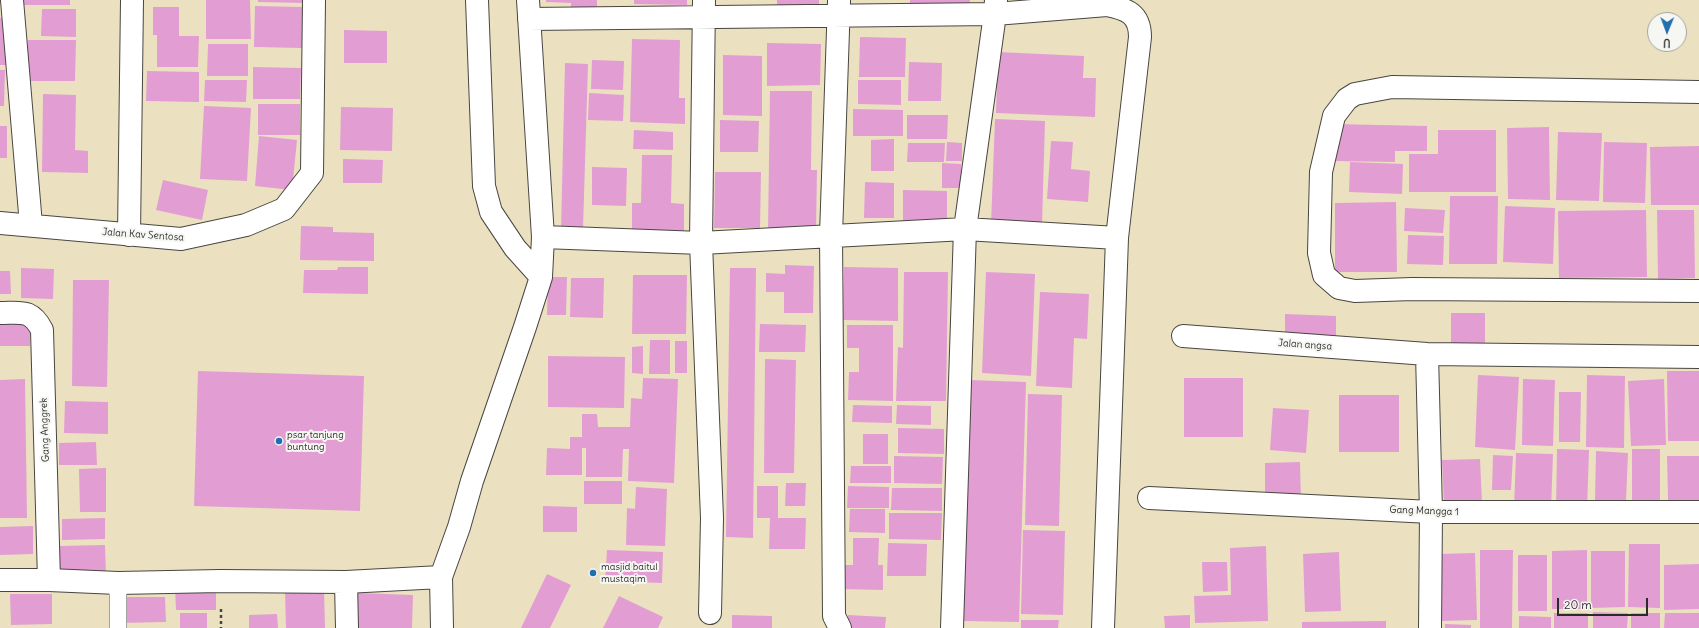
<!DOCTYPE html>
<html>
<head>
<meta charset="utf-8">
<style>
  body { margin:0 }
  #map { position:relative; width:1699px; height:628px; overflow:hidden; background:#ebe1c0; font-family:Delius,sans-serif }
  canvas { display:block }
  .north { position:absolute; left:1647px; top:12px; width:40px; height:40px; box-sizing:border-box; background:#f6f6f2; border:1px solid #a5a5a2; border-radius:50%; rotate:181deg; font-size:11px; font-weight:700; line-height:16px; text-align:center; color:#2b2b2b }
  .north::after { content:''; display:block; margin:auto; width:14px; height:18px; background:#1f6fb2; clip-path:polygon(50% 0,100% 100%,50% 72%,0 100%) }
  .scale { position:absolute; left:1557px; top:598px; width:91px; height:18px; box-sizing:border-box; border:2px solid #2b2b2b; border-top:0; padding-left:5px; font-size:12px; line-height:14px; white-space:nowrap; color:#2b2b2b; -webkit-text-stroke:3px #f6f6f2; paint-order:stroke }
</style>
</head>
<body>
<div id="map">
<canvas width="1699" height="628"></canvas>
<div class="north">U</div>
<div class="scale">20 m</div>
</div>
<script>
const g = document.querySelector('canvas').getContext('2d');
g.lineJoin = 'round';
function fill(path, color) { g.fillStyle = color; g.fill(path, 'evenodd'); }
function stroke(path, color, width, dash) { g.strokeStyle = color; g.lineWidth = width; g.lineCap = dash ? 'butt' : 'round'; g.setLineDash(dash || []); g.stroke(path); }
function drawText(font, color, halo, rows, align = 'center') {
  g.font = font + ' Delius,sans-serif'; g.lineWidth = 4; g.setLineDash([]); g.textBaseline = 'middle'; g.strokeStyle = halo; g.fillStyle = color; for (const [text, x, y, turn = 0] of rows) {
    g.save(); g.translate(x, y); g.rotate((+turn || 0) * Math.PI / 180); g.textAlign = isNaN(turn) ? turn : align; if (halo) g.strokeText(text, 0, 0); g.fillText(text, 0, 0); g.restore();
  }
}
fill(new Path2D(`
  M19,0H70V5H19Z
  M206,0H250L251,39H206Z
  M258,0H304V3L258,2Z
  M546,0H597V11L571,10V3L546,2Z
  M634,0H687V5L634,4Z
  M777,0H819V7L777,6Z
  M910,0H970V4L910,3Z
  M255,6L303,7L302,48L254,47Z
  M153,7H179V36H199L198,67H157V35H153Z
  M42,9H76V37L41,36Z
  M0,18H9L8,65H0Z
  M344,30L387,31V63H344Z
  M860,37L906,38L905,77H859Z
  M632,39L680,40L679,98H685V124L630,122Z
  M28,40H76L75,81H27Z
  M767,43L821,44L820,85L767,86Z
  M208,44H248V76H207Z
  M998,52L1084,56L1083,78H1096L1095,117L996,113Z
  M723,55L762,56V116L723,115Z
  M592,60L624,61L623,90L591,89Z
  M909,62L942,63L941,101H908Z
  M565,63L588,64L583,229H561Z
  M253,67L301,68L300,99H253Z
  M0,70H5L4,106H0Z
  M147,71L199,72V102L146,101Z
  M205,80H247L246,102L204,101Z
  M858,80H901V105L858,104Z
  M770,91H812L811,170H817L816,230H768Z
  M589,93L624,95L623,121L588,120Z
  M43,94L76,95L75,150L88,151V173L42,172Z
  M258,104H300V135H258Z
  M204,106L251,108L247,181L200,179Z
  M341,107L393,108L392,151L340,150Z
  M853,109L903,110V136H853Z
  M907,115H948L947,139H907Z
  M995,119L1045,121L1042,225L991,224Z
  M720,120L759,121L758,152H720Z
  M1333,124L1427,126V151H1395V162L1333,161Z
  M0,126H7V158H0Z
  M1549,127L1550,200L1508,199L1507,128Z
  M634,130L673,132V150L633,149Z
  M1438,130H1496V192H1409V154H1438Z
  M1558,132L1602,133L1599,201L1556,200Z
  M259,136L297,140L292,190L255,186Z
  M894,139V171H871V140Z
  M1051,141L1073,142L1071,169L1090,171L1088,202L1047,199Z
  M947,142L962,143V161H946Z
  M1604,142L1647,143L1645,203L1603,202Z
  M908,143H945L944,162H907Z
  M1699,146V205H1651L1650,147Z
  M642,155H672L671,203L684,204V236L632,235V203H641Z
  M343,159L383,160L382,183H343Z
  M1350,162L1403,164L1402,194L1349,192Z
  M942,163L961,164V188H942Z
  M592,167L627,168L626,206L592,205Z
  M715,172H761L760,228H714Z
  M163,180L208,190L202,220L156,210Z
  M865,182L894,183V218H864Z
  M903,190L947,191V225L903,224Z
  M1450,196H1498L1497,264H1449Z
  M1396,202L1397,272H1335V203Z
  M1505,206L1555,208L1553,264L1503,262Z
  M1405,208L1445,210L1443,233L1404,231Z
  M1646,210L1647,277L1559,278L1558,211Z
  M1657,210H1694L1695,278L1658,279Z
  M301,226L333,227V232L374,233V261L300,260Z
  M1408,235L1444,236L1443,265L1407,264Z
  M785,265L814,266L813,313H784V292H766V273L785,274Z
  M338,267H368V294L303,293L304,270H337Z
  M844,267L898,268V321L843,320Z
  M21,268L54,269L53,299L21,298Z
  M730,268H756L753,538L726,537Z
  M0,271H10L11,294H0Z
  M904,272H948L946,401H896L898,347L903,348Z
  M986,272L1035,274L1031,376L982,373Z
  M633,275H687L686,334H632Z
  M548,277H567L566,315H547Z
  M571,278H604L603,318L570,317Z
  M73,280H109L107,387L72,386Z
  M1040,292L1089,294L1087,339L1074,338L1072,388L1036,386Z
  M1451,313H1485V343H1451Z
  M1285,314L1336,316V339L1285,337Z
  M0,318H30V346H0Z
  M760,324L806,325L805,352H759Z
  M847,325H893V401L848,400L849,372H859V348H847Z
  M650,340H670V374H649Z
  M675,341H687V373H675Z
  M643,346V374L632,373V347Z
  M548,356L625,357L624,408L548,407Z
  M765,359L796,360L794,473H764Z
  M198,371L364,376L360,511L194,506Z
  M1667,371H1699V441H1668Z
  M1478,375L1519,377L1515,450L1475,447Z
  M1587,375L1625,376L1624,448L1586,447Z
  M643,378L678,379L674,483L628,481L629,449H623L622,477H586V448H582V475H546L547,448L570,449V437H582V414H597L598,427H630L631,398L642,399Z
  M1184,378H1243V437H1184Z
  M25,379L27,518H0V380Z
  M1523,379L1555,380L1553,446L1522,445Z
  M1664,379L1666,445L1631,446L1628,381Z
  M969,380L1026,382L1019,622L962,621Z
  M1559,392H1581L1580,442H1559Z
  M1028,394L1062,395L1059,526L1025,525Z
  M1339,395H1399V452H1339Z
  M65,401L108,402V434L64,433Z
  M853,405L892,406V423L852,422Z
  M897,405L931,406V425L896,424Z
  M1273,408L1309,410L1306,453L1270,450Z
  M898,428L944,429V454L898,453Z
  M863,434H888V464H863Z
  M96,442L97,465H59V443Z
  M1557,449L1589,450L1587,510L1556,509Z
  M1632,449H1660V506H1632Z
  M1596,451L1628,453L1626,501L1595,500Z
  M1516,453L1553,454L1551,510L1514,509Z
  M1493,455L1513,456L1511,490H1492Z
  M894,456L943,457L942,484L894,483Z
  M1667,456H1699V500H1668Z
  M1480,459L1482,503L1444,504L1442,460Z
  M1300,462L1301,502H1265V463Z
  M851,466H891V483H850Z
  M106,468V512H80L79,469Z
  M584,481H622V504H584Z
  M786,483H806L805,506H785Z
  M757,486H778V518H806L805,549H769L770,518H757Z
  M848,486L889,487V508H847Z
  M636,487L667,489L665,546L626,545L627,508L635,509Z
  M892,488H942V511L891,510Z
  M543,506L577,507V532H543Z
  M850,509H885V533L849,532Z
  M889,513H942L941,540L889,539Z
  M105,518V539L62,540V519Z
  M33,526V554L0,555V527Z
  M1023,530L1065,531L1063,615L1021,614Z
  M853,538H879L878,565H883V590L839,589L840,565H853Z
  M888,543L927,544L926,576H887Z
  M1629,544H1660V608L1628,607Z
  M105,545L106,575H59L58,546Z
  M1266,546L1268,621L1195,623L1194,596L1231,595L1230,548Z
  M607,550L663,552L662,583L605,581Z
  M1480,550H1513L1512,628H1480Z
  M1587,550V609H1552V551Z
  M1591,551H1625V607L1591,608Z
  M1339,552L1341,611L1305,612L1303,554Z
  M1475,553L1477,620L1440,621L1438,554Z
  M1518,555H1547V611H1518Z
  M1202,562H1227L1228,591L1203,592Z
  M1699,564V609L1664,610V565Z
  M547,574L571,585L550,628H521Z
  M175,587H216V610H176Z
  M285,590H324L325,628H286Z
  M358,593L413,595L412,628H357Z
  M10,594H52V624L11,625Z
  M619,596L663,617L658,628H603Z
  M118,597H165L166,622L119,623Z
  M1593,612L1628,613L1627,628H1593Z
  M180,613H207V628H180Z
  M1554,613H1588V628H1554Z
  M1631,613H1660V628H1631Z
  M1665,613H1699V628H1664Z
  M277,614L278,628H249V615Z
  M732,615L772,616V628H732Z
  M848,615L886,617L885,628H848Z
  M1190,615V628H1165L1164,616Z
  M1519,616L1551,617V628H1519Z
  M1021,620H1059L1058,628H1021Z
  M1386,621V628H1302V622Z
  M1445,624L1471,625V628H1445Z`), '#e29ed2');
const lane = new Path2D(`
  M118,628V583`);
const street = new Path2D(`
  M12,0L31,225
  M477,0L484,186L491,212L515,248L541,277
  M704,0L701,243L712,518L710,613
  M839,1L831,235L834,616L840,628
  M529,19L995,14L1107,5C1127,9 1140,14 1140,37L1117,238L1103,628
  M1699,92L1392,87L1355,94L1347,99L1334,116L1321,172L1319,253L1324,275L1339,288L1355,291L1412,289L1699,291
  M0,223L181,239L246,225L284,209L312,173L314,0
  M129,235L132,0
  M543,237L701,243L965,229L1117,238
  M0,313C22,313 31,309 42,330L49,580
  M1183,336L1427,354L1699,357
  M1427,354L1431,512L1430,628
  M1149,498L1431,512H1699
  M0,580H49L118,583L220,581L346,582L441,577
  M346,582L347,628
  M442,628L441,577L459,527L472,481L525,327L541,277L543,237L528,0
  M952,628L965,229L995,14L996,0`);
stroke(lane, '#484641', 18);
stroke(street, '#484641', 24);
stroke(new Path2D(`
  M221,609V628`), '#484641', 2.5, [3, 3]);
stroke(lane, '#fff', 17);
stroke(street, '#fff', 22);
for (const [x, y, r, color] of [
  [279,441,4,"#1f6fb2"],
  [593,573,4,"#1f6fb2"]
]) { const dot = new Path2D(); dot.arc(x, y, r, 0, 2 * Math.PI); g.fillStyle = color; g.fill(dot); stroke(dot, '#f6f6f2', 1.5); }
drawText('10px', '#2b2b2b', '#f6f6f2', [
  ["Jalan Kav Sentosa",143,235,4],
  ["Jalan angsa",1305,345,4],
  ["Gang Anggrek",45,430,-92],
  ["Gang Mangga 1",1424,511,2]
]);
drawText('10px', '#2b2b2b', '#f6f6f2', [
  ["psar tanjung",287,435],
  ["buntung",287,447],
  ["masjid baitul",601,567],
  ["mustaqim",601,579]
], 'left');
</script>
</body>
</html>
